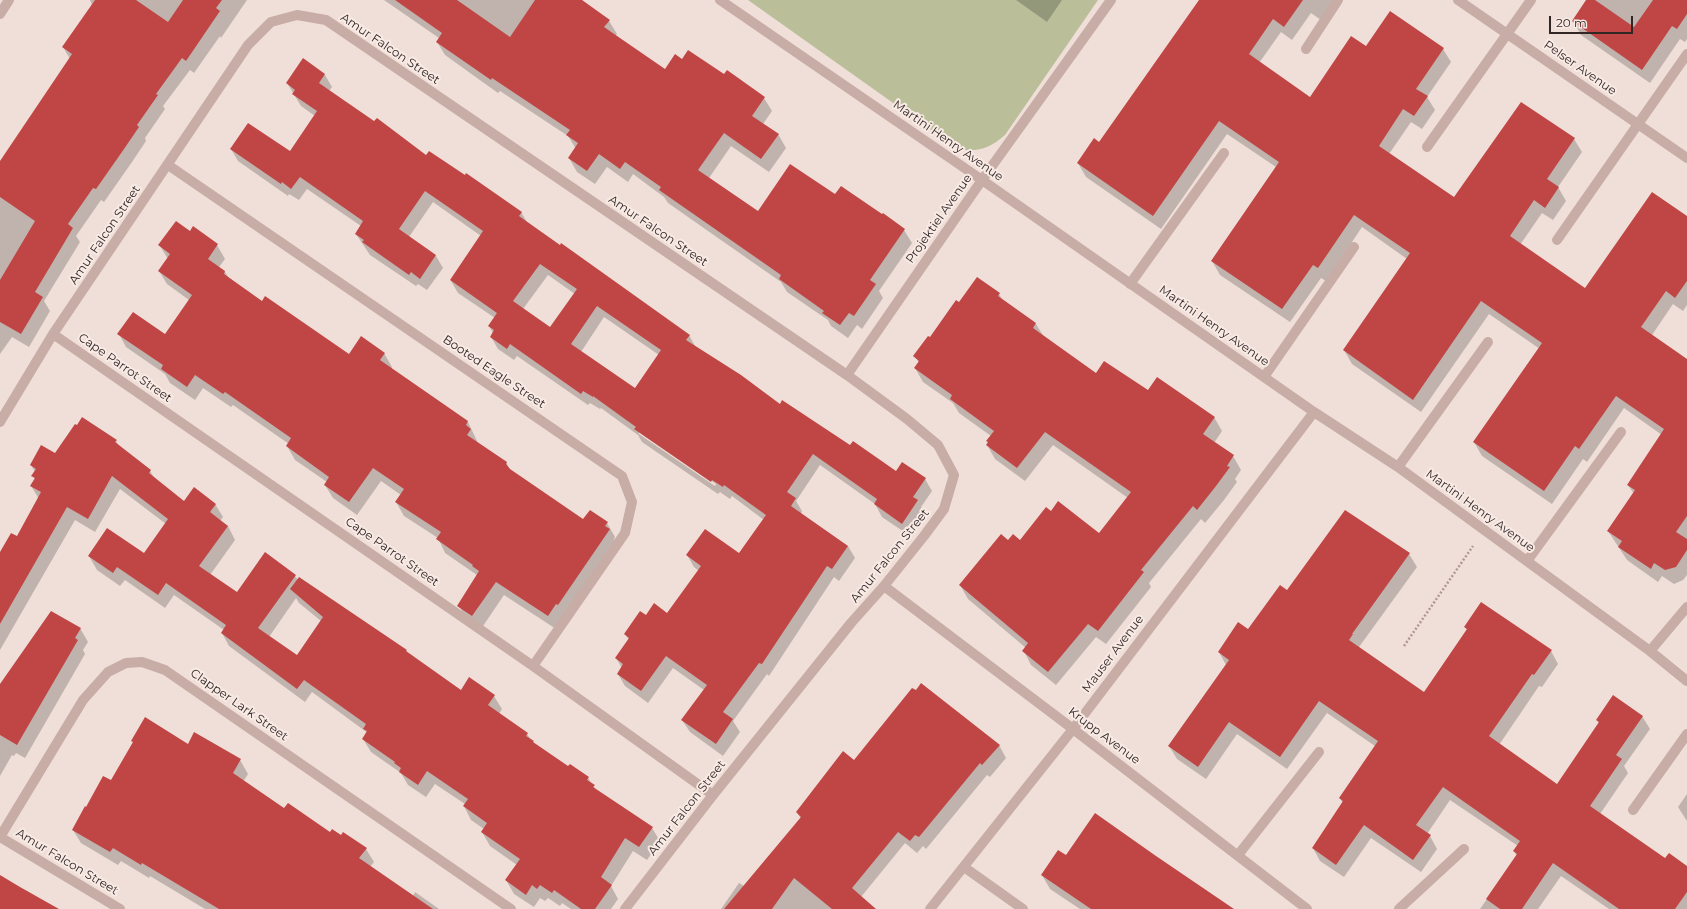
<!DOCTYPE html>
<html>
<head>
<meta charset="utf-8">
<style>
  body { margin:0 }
  #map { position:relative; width:1687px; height:909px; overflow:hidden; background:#f0dfd8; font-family:Montserrat,sans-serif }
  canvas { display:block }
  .scale { position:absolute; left:1549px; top:16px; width:84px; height:18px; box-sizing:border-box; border:2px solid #332726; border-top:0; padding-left:5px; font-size:12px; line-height:14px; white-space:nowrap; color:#332726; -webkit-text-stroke:3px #f8eae4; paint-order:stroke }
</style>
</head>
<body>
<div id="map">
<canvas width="1687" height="909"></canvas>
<div class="scale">20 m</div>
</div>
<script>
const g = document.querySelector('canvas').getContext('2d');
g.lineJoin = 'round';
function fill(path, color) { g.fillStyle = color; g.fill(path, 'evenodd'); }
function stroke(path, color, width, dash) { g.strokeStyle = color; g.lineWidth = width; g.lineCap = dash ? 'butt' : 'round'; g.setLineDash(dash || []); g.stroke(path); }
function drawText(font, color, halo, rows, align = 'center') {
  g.font = font + ' Montserrat,sans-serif'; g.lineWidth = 4; g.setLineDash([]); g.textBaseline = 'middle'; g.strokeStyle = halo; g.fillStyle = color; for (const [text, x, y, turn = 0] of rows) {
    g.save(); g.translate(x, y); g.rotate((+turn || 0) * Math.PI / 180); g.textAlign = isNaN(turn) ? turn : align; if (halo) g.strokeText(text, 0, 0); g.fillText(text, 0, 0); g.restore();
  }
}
fill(new Path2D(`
  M748,0H1098L1005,135C990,148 977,153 958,149Z`), '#babe99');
fill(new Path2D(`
  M90,0H247L221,38L220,36L194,73L190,70L163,106L165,109L145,138L146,141L132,162L104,202L101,200L76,236L80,242L44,301L50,311L29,347L12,337L0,354V162L70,59L63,47L92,5Z
  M384,0H582L609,21L617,34L615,36L665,71L682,60L724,76L764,98L772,111L763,124L778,134L786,148L769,172L731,146L709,178L758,212L835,195L882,216L883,214L904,230L912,243L879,291L883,298L862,329L857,325L848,338L831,326L828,320L787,292L781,282L668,203L664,197L633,174L628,182L607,167L595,184L577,172L569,158L576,149L568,136L500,91L498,93L445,55L437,42L439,38Z
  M1016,0H1062L1047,22Z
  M1200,0H1335L1321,20L1311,13L1292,40L1281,32L1259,63L1310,98L1366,48L1443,49L1451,62L1427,97L1435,110L1422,129L1411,122L1389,154L1455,199L1574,139L1582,152L1558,187L1566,201L1553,220L1542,213L1520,245L1585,289L1687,217V305L1683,311L1673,304L1652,335L1687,360V575L1683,580L1674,584L1662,576L1658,582L1627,560L1608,531L1634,494L1628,485L1662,435L1624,408L1587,462L1583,459L1552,504L1482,456L1474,442L1540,349L1489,314L1421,412L1352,364L1344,350L1407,259L1362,227L1326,281L1321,278L1290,322L1220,275L1212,261L1276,167L1227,134L1161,229L1086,177L1078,163L1100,143Z
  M1588,0H1687V39L1685,42L1680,39L1650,83L1581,35L1573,21Z
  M303,60L325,75L332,87L329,91L426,156L521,212L528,224L689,335L696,348L780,406L896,472L925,479L932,491L921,507L925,513L910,536L882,517L875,504L820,465L796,501L802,511L801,514L848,546L855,558L839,581L834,577L769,676L767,674L733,721L740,732L723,756L690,732L682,720L704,690L673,668L648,703L625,686L618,674L622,668L616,658L629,640L625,634L646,616L667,614L699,571L694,567L687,555L739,554L764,520L732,496L730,499L720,492L718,494L642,442L638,435L601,408L600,409L590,403L588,405L517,356L514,360L498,349L491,337L493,333L489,326L495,318L458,293L451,281L481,236L433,202L409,237L436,256L443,268L427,290L418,284L416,286L370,255L356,234L361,226L307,189L299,200L289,194L288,196L238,161L231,149L290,152L315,116L301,106L287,83ZM548,275L575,294L551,328L523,309ZM604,317L659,355L635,390L581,352ZM639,431L716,484L715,486L639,434Z
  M190,233L217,245L225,259L219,267L225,272L229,278L262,302L349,356L384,353L392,367L391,369L468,422L478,443L506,462L510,470L584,521L590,511L607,523L615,537L614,539L617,544L556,629L504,595L481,629L467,620L459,606L477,575L445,553L438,538L404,516L396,502L401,495L381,481L357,515L333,498L325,485L327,482L295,460L287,446L289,444L233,405L231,407L203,388L195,400L170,383L165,374L126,347L119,334L166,335L189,300L167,284L159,271L168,259L160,246Z
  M999,294L1003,301L1036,324L1044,337L1096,375L1148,391L1214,417L1222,431L1214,443L1233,456L1241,470L1235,479L1237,482L1224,500L1205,523L1201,519L1149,583L1151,587L1106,644L1096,637L1056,685L1031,665L1024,651L1026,648L968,599L960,585L1009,542L1020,541L1051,512L1099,534L1128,498L1053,445L1025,481L995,459L987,445L991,436L959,413L953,403L923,382L915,368L919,363L915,356L960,304Z
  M116,441L119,446L150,471L155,479L184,502L215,504L223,517L220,521L228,526L235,540L210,575L237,594L295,576L298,580L300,578L406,651L408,654L461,691L494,696L502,709L499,714L527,734L535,745L568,768L588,778L597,791L652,828L660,841L647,860L633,851L611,886L618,899L611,909H571L562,903L560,906L548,898L545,901L540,898L534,907L514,894L506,880L517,865L490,846L482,832L484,829L471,820L464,806L465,804L435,784L426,797L408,785L401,773L371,752L363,739L367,733L365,731L312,692L305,702L229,646L222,633L224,630L174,595L165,608L125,580L120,586L97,570L89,556L144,555L166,524L120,489L95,532L75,520L0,650V554L17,537L39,499L31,486L35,480L33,476L35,472L31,465L55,454ZM296,598L299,603L321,621L298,656L269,637Z
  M1409,554L1417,567L1359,647L1360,648L1424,693L1467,630L1465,627L1551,651L1558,664L1542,687L1539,686L1499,745L1557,785L1599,724L1597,720L1642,716L1650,729L1624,766L1628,773L1600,814L1665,860L1687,867V909H1609L1561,876L1538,909H1480L1517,856L1514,851L1518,846L1450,800L1427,834L1430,836L1437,849L1421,872L1371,838L1344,877L1320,861L1313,848L1343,804L1340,798L1375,746L1327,713L1287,769L1237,734L1206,779L1177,759L1169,746L1226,665L1219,652L1248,631L1288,591Z
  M80,628L88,642L83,650L85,654L25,758L16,753L14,756L12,755L0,776V684Z
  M188,745L240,760L248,774L243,782L285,809L330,833L342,837L366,849L374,862L370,867L413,896L415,892L439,909H205L150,876L149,878L121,861L118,865L81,843L73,830L87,808L112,781Z
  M999,745L1006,758L990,777L987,775L926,849L923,846L917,853L905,843L861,897L870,909H721L739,883L744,886L801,819L797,812L854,761Z
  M1687,794V821L1678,807Z
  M1067,856L1224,909H1080L1050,889L1042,875Z`), '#0003');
fill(new Path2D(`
  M95,0H136L168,22L183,0H222L216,8L220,11L186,61L182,58L156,94L158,95L137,125L139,127L124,149L96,189L93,188L68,224L73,228L35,292L43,297L21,334L0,322V280L35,221L0,197V161L72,54L62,47Z
  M395,0H457L510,37L535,0H582L610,20L604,27L665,69L675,54L682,59L688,50L724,74L727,70L765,97L752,116L779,134L761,159L724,133L698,170L758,211L790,164L835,194L841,186L882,214L883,213L905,229L870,280L876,284L854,316L849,313L840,325L822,313L824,311L779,279L781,275L659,190L661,187L625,162L620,169L599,154L587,171L568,158L578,143L566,135L570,130L492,78L491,80L436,42L442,33Z
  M1199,0H1303L1284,27L1273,19L1249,54L1310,97L1351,36L1366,46L1390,11L1444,48L1416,89L1428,96L1414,116L1403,109L1379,146L1454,197L1521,102L1575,138L1547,179L1559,187L1545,208L1534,200L1510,236L1585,288L1652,192L1687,216V281L1675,298L1666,291L1641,327L1687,359V516L1676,532L1687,539V550L1676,567L1665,570L1654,563L1651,569L1618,547L1622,541L1607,531L1635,490L1627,485L1664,429L1616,396L1579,449L1575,446L1544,491L1473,442L1542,343L1481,301L1413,400L1343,350L1410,253L1354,215L1318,268L1313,265L1282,309L1211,261L1279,162L1219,121L1153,216L1077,163L1094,138L1099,142Z
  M1586,0H1595L1634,27L1653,0H1687V14L1677,29L1672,26L1642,70L1572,21Z
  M303,58L325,74L319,83L374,121L377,118L426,155L429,151L465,175L466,173L522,212L519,216L560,245L561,243L690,335L686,340L741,375L780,404L782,400L850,445L853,441L896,471L902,462L926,478L913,497L918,500L902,524L874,504L877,499L813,454L787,492L796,498L791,506L848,546L832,569L827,566L762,664L759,663L723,712L733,719L716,744L681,720L707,685L666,656L641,691L617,674L623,664L615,658L629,638L624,634L640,611L646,615L654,603L667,613L701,566L686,555L705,529L739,553L766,515L724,485L723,487L712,480L711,482L634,429L636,427L593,396V397L583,391L581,394L510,344L507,349L490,337L494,330L488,326L497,313L450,280L483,231L425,191L399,229L436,255L420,279L411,272L409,275L362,242L364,240L355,234L363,221L300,177L291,189L282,182L281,184L230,149L248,123L290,151L317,111L292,94L295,90L286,83ZM540,264L577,289L550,327L513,301ZM597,306L661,350L635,388L571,344Z
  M176,221L190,231L193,226L218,244L208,259L225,271L224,274L262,301L265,296L349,354L361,336L385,353L380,360L468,421L466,425L471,429L467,435L507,462L506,464L510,469L583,519L590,510L608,522L605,526L610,529L558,605L556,604L548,616L496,582L472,616L457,606L479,571L472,566L473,565L436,539L441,532L395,502L404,489L373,468L349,502L324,485L329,477L286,446L291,438L225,392L223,394L195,375L187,387L161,369L163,365L117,334L133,312L165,334L192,295L158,271L170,254L158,245Z
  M977,277L1000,293L998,296L1036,323L1033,328L1096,373L1104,361L1148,390L1157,377L1215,417L1203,434L1234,455L1227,466L1230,467L1216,486L1197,510L1193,506L1141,570L1144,572L1098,631L1088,624L1048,672L1022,651L1028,643L959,585L1001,534L1008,540L1013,534L1020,540L1046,507L1051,511L1058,501L1099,533L1131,492L1045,432L1017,468L986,445L988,442L986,441L994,431L950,399L952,395L914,368L919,361L913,356L928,336L930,337L956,300L959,302Z
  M82,417L117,440L115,442L151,470L149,473L184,501L194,487L216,504L210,512L228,526L199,566L237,592L265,552L296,575L258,628L297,655L323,617L290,589L299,577L407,650L406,651L461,690L469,677L495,695L488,705L528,733L526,736L534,741L533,742L568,766L570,764L589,777L587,780L595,785L593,787L653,827L639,847L625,838L601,877L612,885L595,909H581L554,890L552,893L540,885L537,889L532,885L526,895L505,880L520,859L481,832L487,823L463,806L468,799L427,771L418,785L399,772L401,768L394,763L395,762L362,739L367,731L363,729L366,724L304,680L297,689L221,633L226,625L166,583L158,595L117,567L113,573L88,556L107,528L144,553L168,519L112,476L88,519L67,507L0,624V552L11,533L17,536L41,492L30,486L35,478L31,476L36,469L30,465L41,445L55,453L75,424L77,425Z
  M1345,510L1410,553L1352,634H1353L1349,640L1424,692L1467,629L1464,627L1481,602L1552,650L1534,675L1532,674L1489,736L1557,784L1599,722L1596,720L1613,695L1643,716L1616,755L1622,759L1590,806L1665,858L1669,853L1687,866V892L1675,909H1619L1553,863L1522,909H1500L1486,899L1517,854L1513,851L1520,841L1443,787L1416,825L1431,835L1413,860L1364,825L1336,865L1312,848L1343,801L1339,798L1378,741L1319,701L1280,757L1229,722L1198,767L1168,746L1229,660L1218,652L1238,622L1248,629L1280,585L1287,590Z
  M51,611L81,628L75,638L78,640L17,745L0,735V684Z
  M921,683L1000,745L982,765L980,763L919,837L915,835L910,841L898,832L852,888L876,909H832L794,878L772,909H724L801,817L796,812L843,751L854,760L912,688L916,690Z
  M145,717L188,744L194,732L241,759L233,773L284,808L288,803L330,832L332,829L341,835L343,832L367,848L359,858L433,909H219L142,863L141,865L113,848L110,852L72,830L85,806L86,807L103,776L111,780L133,742L131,741Z
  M1095,813L1156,856L1234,909H1091L1041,875L1058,850L1066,855Z
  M0,875L20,887L59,909H0Z`), '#c04646');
stroke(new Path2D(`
  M1404,646L1473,546`), '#b29690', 2.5, [2, 2]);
stroke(new Path2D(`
  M720,0L982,180L1314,412L1398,467L1650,651L1687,681
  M1458,0L1687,158
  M0,14L9,0
  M1306,49L1338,0
  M1427,147L1531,0
  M168,165L622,476L632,502L625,533L533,666
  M1557,240L1687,54
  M1130,284L1224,153
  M53,334L533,666L713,795
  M847,375L982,180L1111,0
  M1264,377L1354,247
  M0,422L53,334L248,45L271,22L297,15L326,20L847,375L907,419L938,445L954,475L944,509L924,536L884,586L851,623L713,795L625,909
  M1398,467L1488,342
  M1527,561L1621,432
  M884,586L1073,729L1307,909
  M1650,651L1687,607
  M1633,810L1687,734
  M0,837L83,700L108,672L126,663L142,662L165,670L511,909
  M0,837L120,909
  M1238,855L1319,752
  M964,867L1023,909
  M930,909L1073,729L1314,412
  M1399,909L1464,849`), '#c7ada5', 10);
drawText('12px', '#332726', '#f8eae4', [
  ["Amur Falcon Street",390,49,34],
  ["Pelser Avenue",1580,68,35],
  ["Martini Henry Avenue",948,141,35],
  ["Projektiel Avenue",939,219,-55],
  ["Amur Falcon Street",658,231,34],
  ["Amur Falcon Street",105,235,-56],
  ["Martini Henry Avenue",1214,326,35],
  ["Cape Parrot Street",125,368,35],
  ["Booted Eagle Street",494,372,34],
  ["Martini Henry Avenue",1480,511,36],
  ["Cape Parrot Street",392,552,35],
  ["Amur Falcon Street",890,556,-51],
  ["Mauser Avenue",1113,654,-53],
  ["Clapper Lark Street",239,705,35],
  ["Krupp Avenue",1104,736,37],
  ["Amur Falcon Street",687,808,-52],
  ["Amur Falcon Street",67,862,31]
]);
</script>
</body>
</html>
